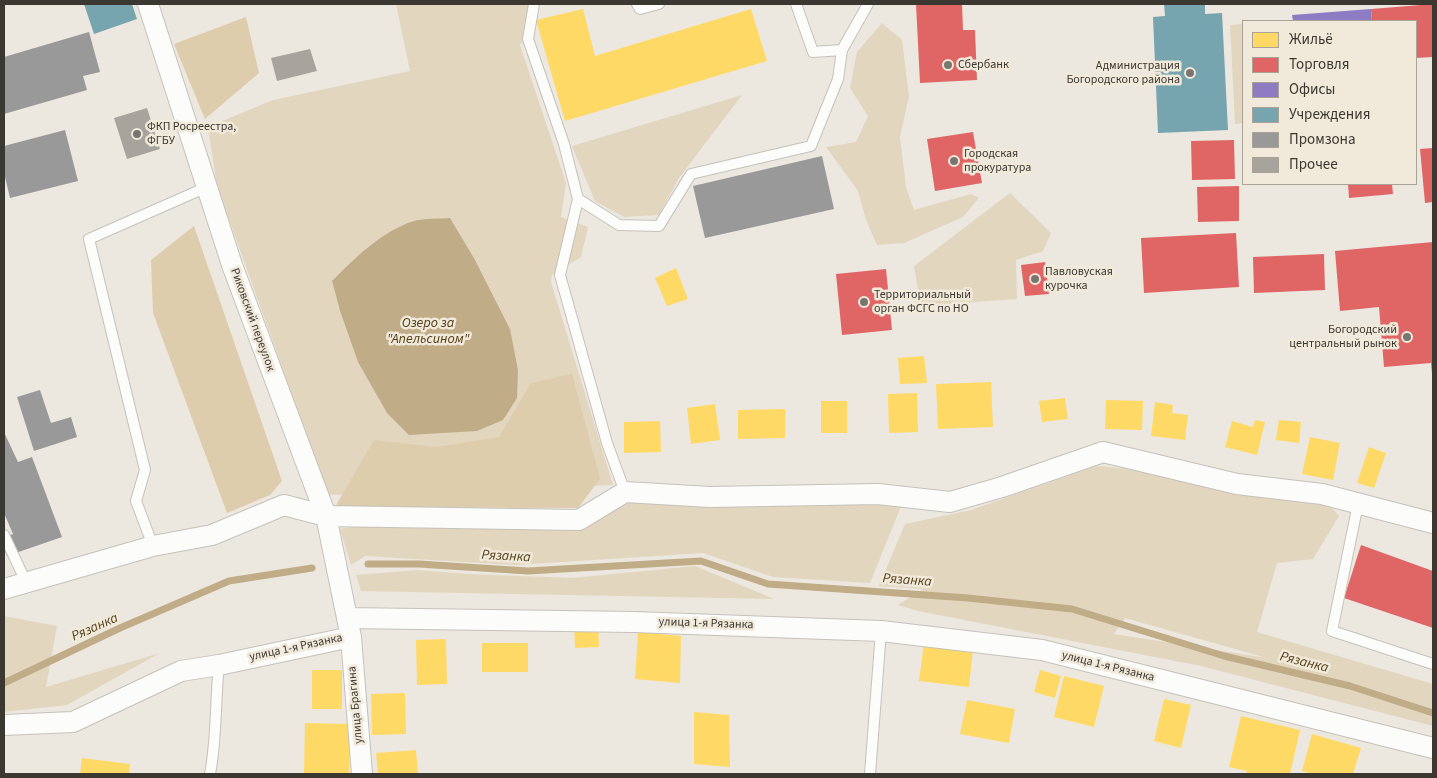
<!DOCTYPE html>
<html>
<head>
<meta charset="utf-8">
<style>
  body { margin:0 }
  #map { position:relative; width:1437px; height:778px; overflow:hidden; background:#ece8df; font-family:"Source Sans 3",sans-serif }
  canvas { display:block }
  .frame { position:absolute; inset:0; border:5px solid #3b3832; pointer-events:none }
  .legend { position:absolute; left:1242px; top:20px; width:175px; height:165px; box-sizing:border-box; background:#f1e9da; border:1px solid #a8a297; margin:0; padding:6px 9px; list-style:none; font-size:15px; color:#3b3832 }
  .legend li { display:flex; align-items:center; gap:10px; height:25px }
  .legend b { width:25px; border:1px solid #a8a297 }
</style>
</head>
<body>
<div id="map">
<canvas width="1437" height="778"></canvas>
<div class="frame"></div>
<ul class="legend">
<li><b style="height:14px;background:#ffd966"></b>Жильё</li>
<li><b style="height:14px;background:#e06666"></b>Торговля</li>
<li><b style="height:14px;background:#8e7cc3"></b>Офисы</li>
<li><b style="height:14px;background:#76a5af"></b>Учреждения</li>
<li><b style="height:14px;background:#999"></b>Промзона</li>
<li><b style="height:14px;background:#a7a49e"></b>Прочее</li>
</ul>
</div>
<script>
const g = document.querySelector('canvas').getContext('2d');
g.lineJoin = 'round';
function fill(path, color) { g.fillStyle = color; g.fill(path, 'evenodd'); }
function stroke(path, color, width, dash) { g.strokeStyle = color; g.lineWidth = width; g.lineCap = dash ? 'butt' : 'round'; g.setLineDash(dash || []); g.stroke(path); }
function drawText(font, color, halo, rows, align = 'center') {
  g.font = font + ' "Source Sans 3",sans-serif'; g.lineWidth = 5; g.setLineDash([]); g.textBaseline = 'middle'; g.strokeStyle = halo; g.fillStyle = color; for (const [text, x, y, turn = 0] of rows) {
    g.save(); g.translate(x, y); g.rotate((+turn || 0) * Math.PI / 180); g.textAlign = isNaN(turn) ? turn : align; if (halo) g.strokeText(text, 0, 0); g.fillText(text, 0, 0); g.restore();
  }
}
fill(new Path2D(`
  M396,4H532L536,20L520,45L566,183L561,217L588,227L581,257L552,275L551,282L613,485L328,495L217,186L208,127L273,100L410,71ZM450,218L474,258L510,329L358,362L340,311L332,281L347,266L388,233Z
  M882,23L902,40L909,96L900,137L906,187L914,210L971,194L979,198L963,217L904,243L877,245L866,220L858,191L826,147L856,142L868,116L850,88L857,52Z
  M1243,24V123L1235,124L1230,25Z
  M742,95L679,178L659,215L624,217L595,201L572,146Z
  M1010,193L1051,233L1043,251L1016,260L1017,299L921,306L914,266Z
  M1096,466L1155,471L1211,486L1262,497L1328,503L1339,516L1313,559L1277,563L1257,632L1433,684V726L1201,666L918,611L898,605L923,589L879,586L905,524L971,510ZM1125,618L1267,658L1114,634Z
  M875,494L902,504L870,583L773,577L703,553L515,565L365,556L351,565L340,529L370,524L582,526L629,503L759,505Z
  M695,566L774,599L361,591L356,575L417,570L469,574L572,578Z
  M4,616L57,626L46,687L160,653L67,705L4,712Z`), '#e2d6bf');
fill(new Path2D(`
  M246,17L259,73L205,119L174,44Z
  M194,226L282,481L270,495L227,513L153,313L151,260Z
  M572,374L600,479L578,508L335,507L374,440L436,447L499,437L531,383Z`), '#decdac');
fill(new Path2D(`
  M450,218L474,258L510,329L518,370L517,398L503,420L477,431L409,435L387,413L358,362L340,311L332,281C355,258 382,231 414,221C425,218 439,219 450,218Z`), '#c0ac86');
fill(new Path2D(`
  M583,9L595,56L751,9L767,61L565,121L536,20Z
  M676,268L688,299L667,306L655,278Z
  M924,356L927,383L900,384L898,358Z
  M991,382L993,427L938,429L936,384Z
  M917,393L918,432L889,433L888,394Z
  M1065,398L1068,419L1042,422L1039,401Z
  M1106,400L1143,401L1142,430L1105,429Z
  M821,401H847V433H821Z
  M1155,402L1173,405L1172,413L1188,415L1185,440L1151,436Z
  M715,404L720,440L691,444L687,408Z
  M785,409V438L738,439V410Z
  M1255,420L1265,422L1257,455L1225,447L1232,421L1253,427Z
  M1279,420L1301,422L1299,443L1276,440Z
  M660,421L661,452L624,453V422Z
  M1310,437L1340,443L1333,480L1302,474Z
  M1369,447L1386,453L1374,488L1357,483Z
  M598,622L599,647L575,648L574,623Z
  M638,632L681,636L680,683L635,679Z
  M446,639L447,684L417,685L416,640Z
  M482,643H528V672H482Z
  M924,643L973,649L969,687L919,681Z
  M312,670H342V709H312Z
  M1040,670L1061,676L1055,698L1034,692Z
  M1064,676L1104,686L1094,727L1054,717Z
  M405,693L406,734L372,735L371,694Z
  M1164,699L1191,705L1181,748L1154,741Z
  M967,700L1015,709L1009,743L960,734Z
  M694,712L729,715L730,767L694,764Z
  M1241,716L1300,730L1290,774H1246L1247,771L1229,767Z
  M305,723L350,724L349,774H304Z
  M1312,734L1361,748L1353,774H1313L1302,771Z
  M416,750L418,774H390V773L378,774L376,753Z
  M82,758L130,764L129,774H80Z`), '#ffd966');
fill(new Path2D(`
  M916,4H962L963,30H975L977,80L920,83Z
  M1433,4V57L1416,58V21H1372L1371,9Z
  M973,132L982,183L935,191L927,139Z
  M1234,140L1235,179L1192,180L1191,141Z
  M1433,148V202L1425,203L1420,149Z
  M1348,184H1392L1393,194L1349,198Z
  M1239,186V221L1198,222L1197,187Z
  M1236,233L1239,287L1144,293L1141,238Z
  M1433,242V374H1432L1431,363L1384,367L1379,307L1340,311L1335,251Z
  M1324,254L1325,290L1254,293L1253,257Z
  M1045,262L1049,294L1025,296L1021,265Z
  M886,269L892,330L842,335L836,274Z
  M1361,545L1433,571V628L1344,598Z`), '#e06666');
fill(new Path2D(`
  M1371,9L1372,21H1293L1292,15Z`), '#8e7cc3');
fill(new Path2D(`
  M84,4H132L137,19L94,34Z
  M1164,4H1205V14L1222,13L1228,130L1158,133L1153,17L1165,16Z`), '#76a5af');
fill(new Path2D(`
  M89,32L100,72L83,76L87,90L4,114V57Z
  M65,130L78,181L10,198L4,173V146Z
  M822,156L834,209L705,238L693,186Z
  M40,390L51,423L71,417L77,437L34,451L17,397Z
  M4,432L18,462L32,457L62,537L7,556L4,549V537L13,534L4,513Z`), '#999');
stroke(new Path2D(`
  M368,564H419L528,571L701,561L768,584L968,598L1072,609L1224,656L1350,686L1433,713
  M4,683L120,628L229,581L312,568`), '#c0ac86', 7);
fill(new Path2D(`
  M310,49L317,71L277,81L271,58Z
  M147,108L160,149L127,159L114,118Z`), '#a7a49e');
const lane = new Path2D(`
  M534,4L528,39L564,144L578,199L560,275L607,443L625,492
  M637,4L640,9L659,4
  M796,4L813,52L842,50
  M578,199L619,225L659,226L691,174L811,146L838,79L842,50L868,4
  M1358,504L1332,631L1433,664
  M4,535L26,582
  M153,546L136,501L145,470L89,239L207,187
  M210,774C217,738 215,701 219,665
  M870,774L881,631`);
const street = new Path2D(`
  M148,4L232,265L326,516L351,637L362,774
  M4,589L153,546L212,535L284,505L326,516L579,520L625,492L710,497L878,494L950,502L1002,487L1103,452L1237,484L1322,494L1433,523
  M4,725L73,722L181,671L219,665L351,637L347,618L634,622L881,631L1042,650L1433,748`);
stroke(lane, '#c4c2bb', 12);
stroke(street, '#c4c2bb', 22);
stroke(lane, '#fcfcfa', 10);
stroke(street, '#fcfcfa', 20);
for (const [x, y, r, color] of [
  [948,65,5,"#79766f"],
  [1190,73,5,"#79766f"],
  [137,134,5,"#79766f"],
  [954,161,5,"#79766f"],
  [1035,279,5,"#79766f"],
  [864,302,5,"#79766f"],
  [1407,337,5,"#79766f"]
]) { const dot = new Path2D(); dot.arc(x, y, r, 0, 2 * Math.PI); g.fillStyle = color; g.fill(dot); stroke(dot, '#f1e9da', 2); }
drawText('12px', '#3b3832', '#f1e9da', [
  ["Сбербанк",958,65],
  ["Администрация",1180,66,"right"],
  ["Богородского района",1180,80,"right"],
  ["ФКП Росреестра,",147,127],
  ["ФГБУ",147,141],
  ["Городская",964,154],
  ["прокуратура",964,168],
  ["Павловуская",1045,272],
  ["курочка",1045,286],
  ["Территориальный",874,295],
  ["орган ФСГС по НО",874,309],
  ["Богородский",1397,330,"right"],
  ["центральный рынок",1397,344,"right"]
], 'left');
drawText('12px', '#3b3832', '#f1e9da', [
  ["Риковский переулок",252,320,70],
  ["улица 1-я Рязанка",706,624,2],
  ["улица 1-я Рязанка",296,648,-12],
  ["улица 1-я Рязанка",1108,667,14],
  ["улица Брагина",356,705,-95]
]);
drawText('italic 14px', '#544118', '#f1e9da', [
  ["Озеро за",428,324],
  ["\"Апельсином\"",428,340],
  ["Рязанка",506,557,3],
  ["Рязанка",907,581,4],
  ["Рязанка",95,628,-24],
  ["Рязанка",1304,663,14]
]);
</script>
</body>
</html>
